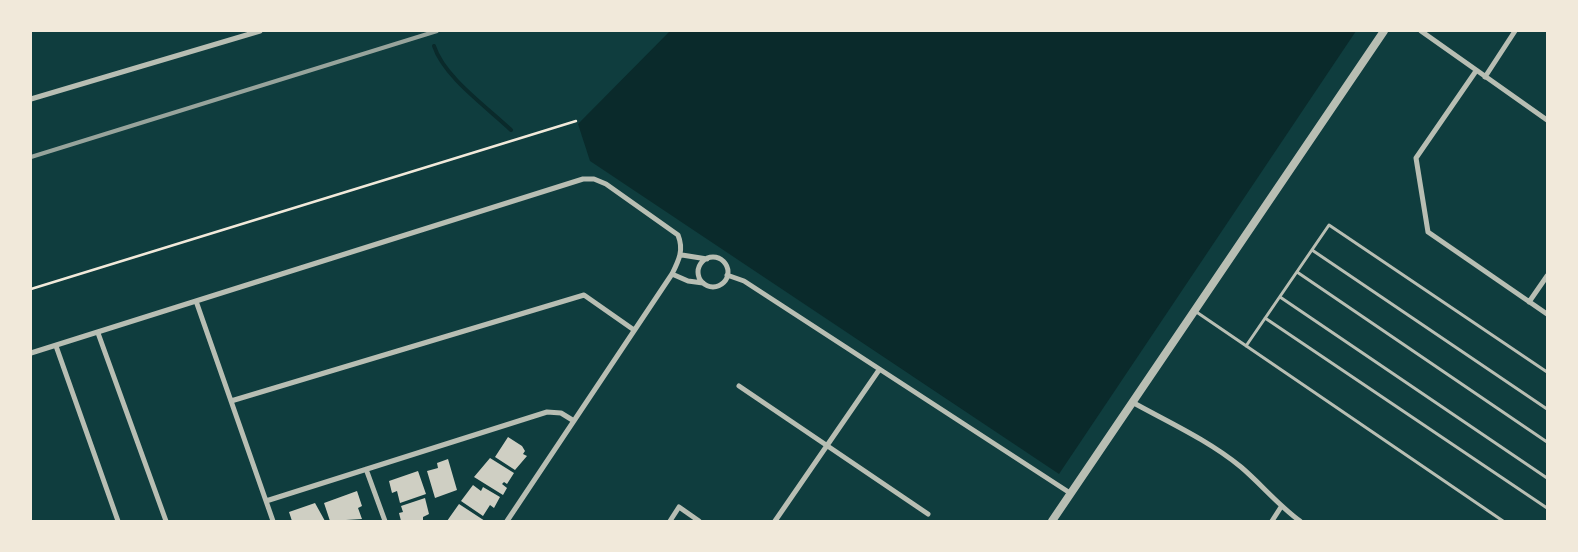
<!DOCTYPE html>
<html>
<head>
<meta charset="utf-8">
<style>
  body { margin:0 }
  #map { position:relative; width:1578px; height:552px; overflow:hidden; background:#0f3d3e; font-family:"PT Sans Narrow",sans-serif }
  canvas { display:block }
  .frame { position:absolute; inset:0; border:32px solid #f1e9da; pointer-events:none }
</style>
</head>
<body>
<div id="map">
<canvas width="1578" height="552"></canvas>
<div class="frame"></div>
</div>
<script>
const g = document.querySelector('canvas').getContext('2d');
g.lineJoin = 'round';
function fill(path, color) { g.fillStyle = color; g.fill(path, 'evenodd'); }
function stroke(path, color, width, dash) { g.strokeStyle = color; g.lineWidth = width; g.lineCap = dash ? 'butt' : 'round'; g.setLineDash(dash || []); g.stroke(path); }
fill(new Path2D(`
  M670,31H1356L1059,474L590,161L578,124Z`), '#0a2a2b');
stroke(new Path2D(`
  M434,46C444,77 487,107 511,130`), '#0a2a2b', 4);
fill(new Path2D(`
  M508,437L522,446L525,451L523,454L527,456L515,470L495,457Z
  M490,458L514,473L507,484L504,482L502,484L507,488L503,495L474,477Z
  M448,459L457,490L435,498L427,471L438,468L437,463Z
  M418,471L426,494L400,503L397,491L392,493L389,481Z
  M473,485L481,491L483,487L500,497L494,508L490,505L483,516L461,501Z
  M357,491L362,506L358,508L362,519L330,521L324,503Z
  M425,498L429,514L423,517V521H401L399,513L403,512L401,506Z
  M315,503L325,521H292L289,512Z
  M459,504L485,521H447Z`), '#cfcfc3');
stroke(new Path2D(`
  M31,289L576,121`), '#f1e9da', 2.5);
stroke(new Path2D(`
  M1312,250L1547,409
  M1297,272L1547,442
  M1280,297L1547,478
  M1195,311L1503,521
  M1265,318L1547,508
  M1246,346L1329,225L1547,372`), '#b8beb3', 3);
stroke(new Path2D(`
  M1421,31L1547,120
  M1476,71L1416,158L1428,232L1547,314
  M1485,77L1515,31
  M31,99L260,31
  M682,255L707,259
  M698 272a15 15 0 1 1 30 0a15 15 0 1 1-30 0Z
  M672,274L688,281L703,283
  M727,275L744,281L1070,493
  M196,301L273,521
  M1529,302L1547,276
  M98,333L166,521
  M56,346L118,521
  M31,353L583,179H594L606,184L678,235C684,250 679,260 672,274L507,521
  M739,386L928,514
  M231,401L584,295L634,330
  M1132,402C1168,422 1208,440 1241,467C1261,484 1278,505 1300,521
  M366,469L385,521
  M266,501L547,412L561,413L574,421
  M670,521L679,507L699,521
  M775,521L879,370
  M1272,521L1281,507`), '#b8beb3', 5);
stroke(new Path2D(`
  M1052,521L1384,31`), '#b8beb3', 8);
stroke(new Path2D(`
  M31,157L437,31`), '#97a49c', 4);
</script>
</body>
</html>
